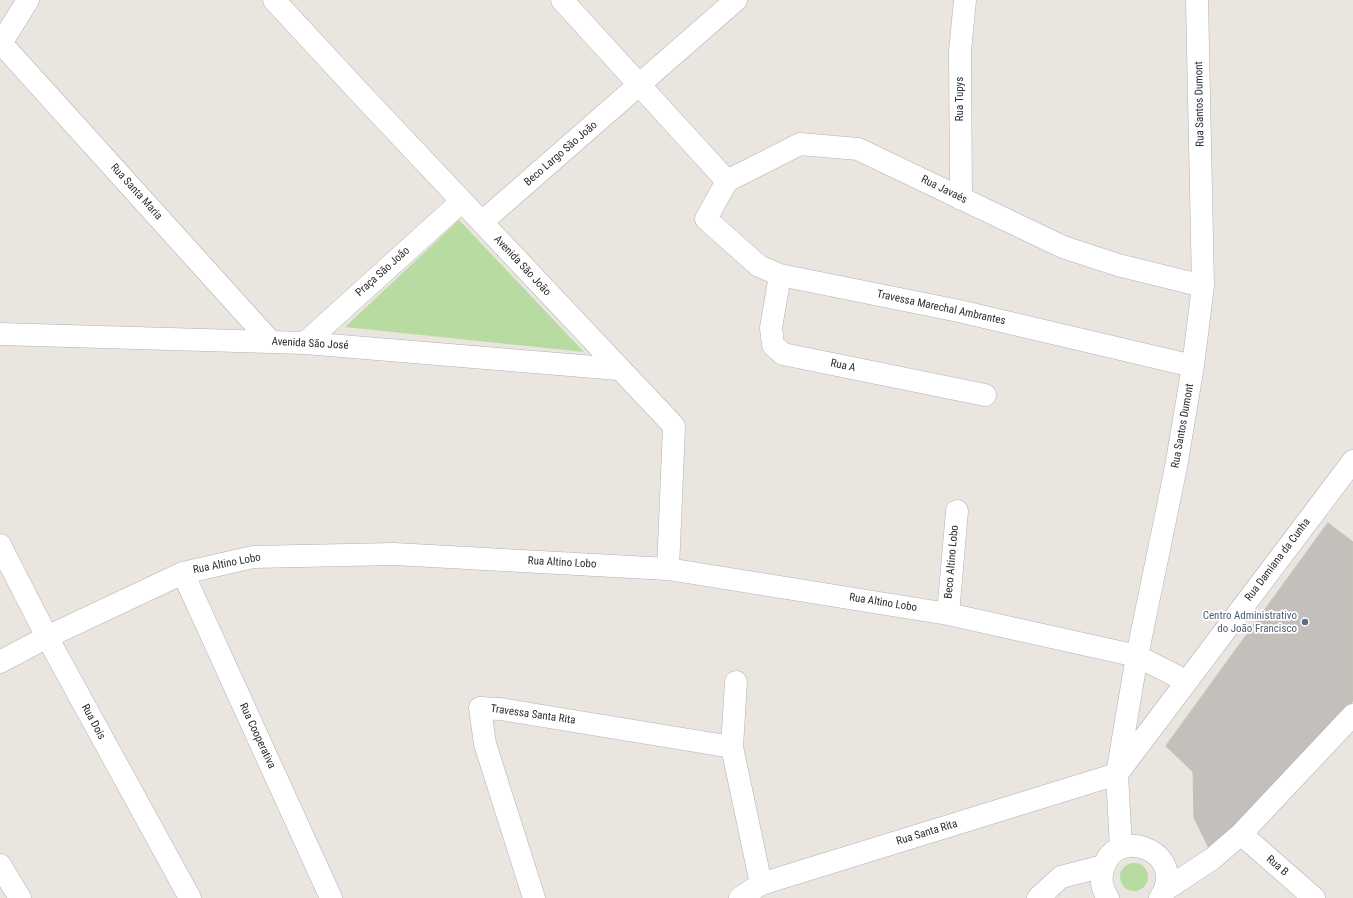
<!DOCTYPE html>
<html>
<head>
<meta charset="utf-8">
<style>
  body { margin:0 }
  canvas { display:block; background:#ebe5df }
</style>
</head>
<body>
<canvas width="1353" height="898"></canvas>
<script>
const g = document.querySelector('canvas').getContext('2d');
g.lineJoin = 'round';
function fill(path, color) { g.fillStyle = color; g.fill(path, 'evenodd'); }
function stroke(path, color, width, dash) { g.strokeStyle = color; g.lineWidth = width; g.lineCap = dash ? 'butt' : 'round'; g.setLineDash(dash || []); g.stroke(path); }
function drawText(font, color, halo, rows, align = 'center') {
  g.font = font + ' "Roboto Condensed",sans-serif'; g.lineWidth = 3.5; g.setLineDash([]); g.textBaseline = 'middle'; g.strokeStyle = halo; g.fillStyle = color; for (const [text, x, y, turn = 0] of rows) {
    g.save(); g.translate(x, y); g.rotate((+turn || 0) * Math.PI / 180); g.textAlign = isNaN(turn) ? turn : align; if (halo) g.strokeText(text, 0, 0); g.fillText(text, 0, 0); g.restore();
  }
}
fill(new Path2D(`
  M459,220L584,352L345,327Z
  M1120 877a14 14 0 1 1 28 0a14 14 0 1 1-28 0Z`), '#b8dba2');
const building = new Path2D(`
  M1328,523L1353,542V701L1213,856L1194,818L1193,772L1166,746Z`);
fill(building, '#c3bfbb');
stroke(building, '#c6c0b8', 1);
const minor = new Path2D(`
  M274,0L360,93L674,426L668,569
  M562,0L727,181
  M1,43L271,342
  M0,45L28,0
  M961,199L960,51L965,0
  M482,222L736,0
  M780,275L771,328L773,345L783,354L985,395
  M0,334L305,343L618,369
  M305,343L462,201
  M1193,366L959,311L780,275L759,266L706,219L727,181L800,144L858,149L1063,247L1118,265L1203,286
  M0,545L47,637L190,898
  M183,573L331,898
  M948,614L957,511
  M0,662L47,637L183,573L253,557L394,554L668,569L948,614L1137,656L1186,681
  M736,682L732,747L761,884
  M1241,834L1314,898
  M1121,848L1117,774L1137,656L1176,467L1193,366L1203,286L1197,0
  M0,865L20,898
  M1165,890L1212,859L1241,834L1353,715
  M534,898L485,744L480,708L500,709L732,747
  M740,898L761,884L1117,774L1353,461
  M1038,898L1061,877L1104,866`);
const tertiary = new Path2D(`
  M1108,898C1102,889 1100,879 1103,869C1116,822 1190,854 1160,898`);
stroke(minor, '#afb1b9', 23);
stroke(tertiary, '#afb1b9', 23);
stroke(minor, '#fff', 22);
stroke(tertiary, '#fff', 22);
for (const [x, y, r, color] of [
  [1305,622,4,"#5c6f8a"]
]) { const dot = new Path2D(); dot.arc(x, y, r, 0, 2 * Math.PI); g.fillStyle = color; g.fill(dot); stroke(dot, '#fff', 1.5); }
drawText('11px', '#2b2b2b', '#fff', [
  ["Rua Tupys",960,99,-90],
  ["Rua Santos Dumont",1200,104,-91],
  ["Beco Largo São João",561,154,-41],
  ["Rua Javaés",944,190,26],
  ["Rua Santa Maria",136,192,48],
  ["Avenida São João",522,266,47],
  ["Praça São João",383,272,-42],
  ["Travessa Marechal Ambrantes",941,308,12],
  ["Avenida São José",310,344,3],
  ["Rua A",843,366,12],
  ["Rua Santos Dumont",1183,426,-80],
  ["Rua Damiana da Cunha",1278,560,-53],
  ["Beco Altino Lobo",952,562,-85],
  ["Rua Altino Lobo",562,563,3],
  ["Rua Altino Lobo",227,564,-11],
  ["Rua Altino Lobo",883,603,9],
  ["Travessa Santa Rita",533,715,8],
  ["Rua Dois",93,722,62],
  ["Rua Cooperativa",257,736,65],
  ["Rua Santa Rita",927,833,-17],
  ["Rua B",1277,866,41]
]);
drawText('11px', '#4e5e75', '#fff', [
  ["Centro Administrativo",1297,616],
  ["do João Francisco",1297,629]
], 'right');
</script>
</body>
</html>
